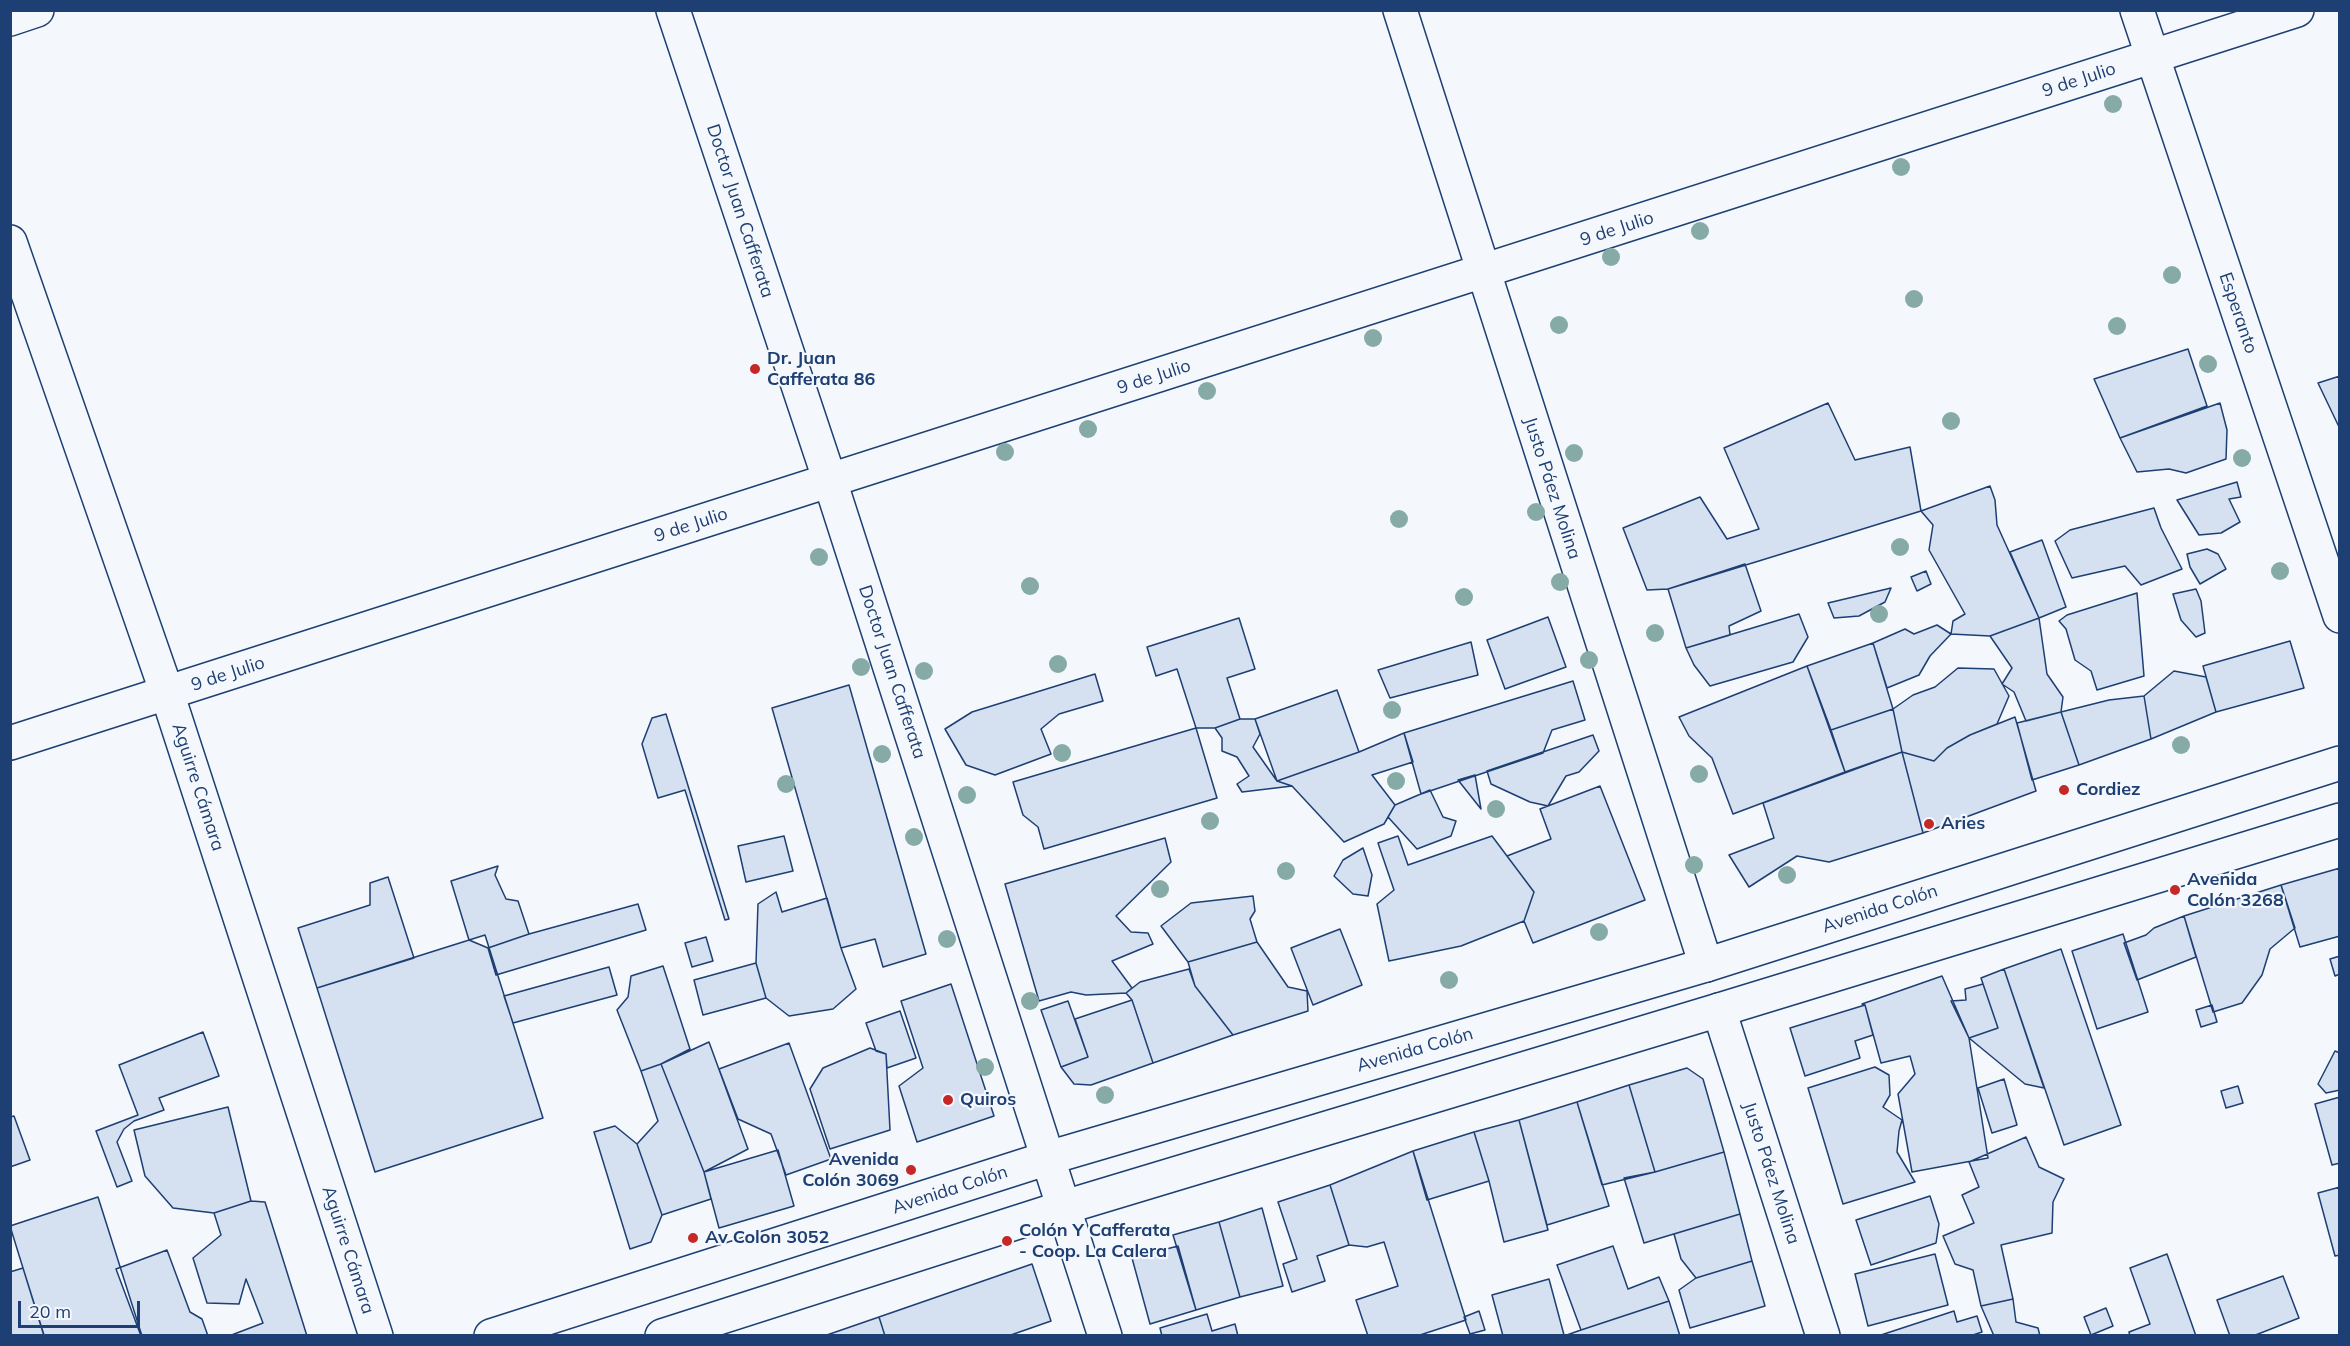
<!DOCTYPE html>
<html>
<head>
<meta charset="utf-8">
<style>
  body { margin:0 }
  #map { position:relative; width:2350px; height:1346px; overflow:hidden; background:#f4f7fb; font-family:Mulish,sans-serif }
  canvas { display:block }
  .frame { position:absolute; inset:0; border:12px solid #1d3f73; pointer-events:none }
  .scale { position:absolute; left:18px; top:1301px; width:122px; height:27px; box-sizing:border-box; border:3px solid #1d3f73; border-top:0; padding-left:8px; font-size:18px; line-height:21px; white-space:nowrap; color:#1d3f73; -webkit-text-stroke:4px #f4f7fb; paint-order:stroke }
</style>
</head>
<body>
<div id="map">
<canvas width="2350" height="1346"></canvas>
<div class="frame"></div>
<div class="scale">20 m</div>
</div>
<script>
const g = document.querySelector('canvas').getContext('2d');
g.lineJoin = 'round';
function fill(path, color) { g.fillStyle = color; g.fill(path, 'evenodd'); }
function stroke(path, color, width, dash) { g.strokeStyle = color; g.lineWidth = width; g.lineCap = dash ? 'butt' : 'round'; g.setLineDash(dash || []); g.stroke(path); }
function drawText(font, color, halo, rows, align = 'center') {
  g.font = font + ' Mulish,sans-serif'; g.lineWidth = 4.5; g.setLineDash([]); g.textBaseline = 'middle'; g.strokeStyle = halo; g.fillStyle = color; for (const [text, x, y, turn = 0] of rows) {
    g.save(); g.translate(x, y); g.rotate((+turn || 0) * Math.PI / 180); g.textAlign = isNaN(turn) ? turn : align; if (halo) g.strokeText(text, 0, 0); g.fillText(text, 0, 0); g.restore();
  }
}
const building = new Path2D(`
  M2188,349L2207,406L2120,438L2094,379Z
  M2340,376V429L2318,383Z
  M1828,403L1855,460L1910,447L1921,511L1668,589L1647,590L1623,528L1700,497L1727,539L1759,529L1724,448Z
  M2220,403L2227,430L2226,459L2186,473L2169,469L2137,472L2120,438Z
  M2237,482L2241,497L2229,499L2240,522L2221,533L2199,535L2177,500Z
  M1990,486L1995,500L1997,525L2039,618L1990,636L1951,634L1953,621L1965,614L1929,550L1933,525L1921,511Z
  M2154,508L2161,528L2182,569L2141,585L2125,566L2072,578L2055,541L2070,530Z
  M2042,540L2066,607L2039,618L2010,552Z
  M2207,549L2218,554L2226,569L2200,584L2190,567L2187,554Z
  M1745,564L1761,611L1729,626L1730,635L1686,648L1668,589Z
  M1926,571L1931,584L1917,591L1911,577Z
  M1891,588L1885,602L1859,616L1834,618L1828,603Z
  M2196,589L2201,601L2205,633L2196,637L2181,620L2173,594Z
  M2137,593L2144,676L2097,690L2091,671L2075,660L2066,629L2059,621L2067,615Z
  M1799,614L1808,637L1793,662L1710,686L1694,665L1686,648Z
  M1548,617L1566,667L1505,689L1487,640Z
  M1239,618L1255,669L1227,678L1240,719L1215,728H1196L1177,669L1156,676L1147,647Z
  M2039,618L2047,674L2063,697L2061,712L2026,721L2014,692L2002,684L2012,668L1990,636Z
  M1937,625L1951,634L1930,656L1919,675L1887,688L1873,643L1905,629L1914,634Z
  M2290,641L2304,688L2216,712L2203,666Z
  M1471,642L1478,675L1390,698L1378,670Z
  M1873,643L1893,709L1831,730L1807,666Z
  M1807,666L1845,772L1733,814L1712,758L1689,736L1679,717Z
  M1958,668L1994,669L2009,696L1997,724L1970,735L1947,748L1934,761L1902,752L1893,709L1913,695L1935,687Z
  M2174,671L2206,677L2216,712L2151,739L2144,696Z
  M1095,674L1103,701L1059,714L1041,729L1051,754L995,775L966,765L945,729L972,712Z
  M1573,681L1585,720L1552,730L1543,753L1421,794L1404,733Z
  M849,685L926,954L883,967L875,939L841,948L772,708Z
  M1337,690L1359,752L1277,781L1255,719Z
  M2144,696L2151,739L2079,765L2061,712L2109,700Z
  M1893,709L1902,752L1845,772L1831,730Z
  M2061,712L2079,765L2032,780L2017,723Z
  M666,714L729,919L725,920L685,790L658,798L642,744L652,718Z
  M2015,717L2036,791L1923,833L1902,752L1934,761L1947,748L1970,735Z
  M1240,719H1255L1260,734L1253,747L1277,781L1292,786L1242,792L1237,784L1249,776L1237,757L1222,751V738L1215,728Z
  M1196,728L1217,798L1044,849L1038,827L1023,815L1013,782Z
  M1404,733L1413,762L1372,775L1395,805L1384,824L1344,842L1292,786L1277,781L1359,752Z
  M1593,735L1599,751L1579,772L1566,776L1548,806L1530,802L1491,784L1487,771Z
  M1902,752L1923,833L1829,862L1797,856L1749,887L1729,855L1774,838L1763,803Z
  M1475,775L1481,809L1458,780Z
  M1600,786L1645,900L1533,943L1524,921L1534,892L1507,856L1551,839L1540,809Z
  M1430,790L1443,817L1456,821L1451,836L1417,849L1388,817L1395,805Z
  M784,836L793,871L746,882L738,846Z
  M1398,836L1408,865L1492,836L1534,892L1524,921L1461,946L1389,961L1377,904L1394,890L1378,843Z
  M1165,838L1171,862L1116,916L1131,932L1148,933L1153,944L1112,961L1132,988L1126,993L1086,995L1071,992L1039,1001L1005,884Z
  M1363,848L1372,875L1368,896L1353,894L1334,876L1343,860Z
  M498,866L495,875L506,899L518,901L529,934L488,948L469,940L451,881Z
  M2340,868V936L2300,947L2281,885Z
  M388,877L414,958L317,988L298,928L370,905V883Z
  M2281,885L2295,928L2270,949L2262,975L2242,1003L2213,1012L2184,916Z
  M776,892L782,912L827,898L841,948L856,989L833,1009L789,1016L766,998L756,963L758,904Z
  M1253,896L1255,911L1250,919L1257,942L1188,962L1161,926L1191,903Z
  M638,904L646,930L496,975L488,948L529,934Z
  M2184,916L2196,957L2137,980L2124,943L2146,935L2154,928Z
  M1340,929L1362,985L1313,1005L1291,948Z
  M2123,934L2148,1012L2097,1029L2072,951Z
  M485,935L543,1118L375,1172L317,988Z
  M706,937L713,961L692,967L685,943Z
  M1257,942L1288,987L1307,991L1308,1011L1233,1035L1195,986L1188,962Z
  M2061,949L2121,1125L2064,1145L2004,969Z
  M2340,956V974L2335,976L2330,959Z
  M756,963L766,998L703,1015L694,980Z
  M663,966L690,1049L661,1064L641,1071L617,1010L628,997L631,976Z
  M609,967L617,995L513,1023L504,996Z
  M1189,969L1195,986L1233,1035L1153,1063L1132,1000L1126,993L1140,982Z
  M2004,969L2044,1088L2025,1084L1969,1038L1998,1028L1981,978Z
  M1942,976L1969,1038L1988,1158L1912,1172L1898,1094L1915,1074L1910,1056L1881,1063L1865,1005L1862,1004Z
  M951,984L994,1116L917,1142L899,1086L923,1068L901,1001Z
  M1983,984L1998,1028L1969,1038L1951,1001L1966,1000L1965,989Z
  M1132,1000L1153,1063L1091,1085L1074,1084L1061,1067L1088,1057L1075,1019Z
  M1068,1001L1088,1057L1061,1067L1041,1010Z
  M1865,1005L1873,1035L1855,1041L1860,1058L1805,1076L1790,1028Z
  M2212,1005L2217,1022L2201,1027L2196,1010Z
  M900,1011L916,1058L887,1068L886,1054L876,1051L866,1023Z
  M203,1032L219,1076L159,1098L164,1110L134,1121L124,1129L117,1142L132,1181L117,1187L96,1131L138,1115L119,1065Z
  M709,1042L748,1149L704,1172L661,1064Z
  M789,1043L831,1159L786,1175L771,1134L738,1119L719,1069Z
  M870,1048L886,1054L890,1130L830,1149L810,1089L823,1068Z
  M2335,1051L2340,1053V1090L2326,1093L2318,1084Z
  M661,1064L704,1172L711,1199L662,1215L637,1144L658,1121L641,1071Z
  M1875,1067L1889,1075L1890,1095L1883,1107L1902,1120L1899,1131L1897,1152L1915,1182L1843,1204L1808,1088Z
  M1687,1068L1703,1079L1724,1152L1655,1172L1629,1085Z
  M2004,1079L2017,1125L1992,1133L1978,1088Z
  M1629,1085L1655,1172L1602,1185L1577,1102Z
  M2238,1086L2243,1103L2226,1108L2221,1091Z
  M2340,1097V1163L2332,1165L2315,1104Z
  M1577,1102L1609,1206L1547,1225L1519,1120Z
  M228,1107L251,1201L214,1213L173,1208L145,1176L134,1130Z
  M14,1116L30,1160L10,1167V1117Z
  M1519,1120L1548,1230L1504,1242L1489,1181L1474,1132Z
  M615,1126L637,1144L662,1215L651,1242L630,1249L594,1132Z
  M1474,1132L1489,1181L1427,1200L1413,1151Z
  M2026,1137L2039,1167L2064,1179L2053,1202L2052,1233L2001,1245L2013,1299L1981,1306L1973,1270L1955,1264L1943,1236L1974,1223L1962,1195L1979,1187L1969,1162Z
  M778,1150L794,1206L719,1228L704,1172Z
  M1413,1151L1466,1320L1417,1336H1368L1356,1300L1398,1286L1384,1242L1367,1247L1349,1245L1330,1185Z
  M1724,1152L1740,1214L1644,1243L1624,1178L1655,1172Z
  M1330,1185L1349,1245L1317,1256L1325,1281L1292,1292L1283,1264L1297,1259L1278,1202Z
  M2340,1187V1255L2335,1256L2318,1193Z
  M1930,1196L1939,1224L1936,1243L1871,1265L1856,1220Z
  M98,1197L142,1336H44L10,1226Z
  M251,1201L265,1202L307,1336H229L263,1323L246,1279L239,1304L207,1303L193,1258L221,1235L214,1213Z
  M1262,1208L1283,1286L1240,1297L1219,1222Z
  M1740,1214L1752,1261L1696,1278L1681,1259L1674,1234Z
  M1219,1222L1240,1297L1196,1310L1173,1235Z
  M1178,1246L1196,1310L1150,1324L1132,1258Z
  M1613,1246L1628,1289L1659,1277L1669,1301L1581,1330L1557,1265Z
  M167,1250L190,1312L202,1319L208,1336H141L116,1269Z
  M1935,1254L1948,1305L1868,1326L1855,1274Z
  M2167,1254L2196,1336H2130L2129,1332L2150,1324L2130,1268Z
  M1752,1261L1765,1306L1690,1328L1679,1290L1696,1278Z
  M1032,1264L1051,1321L1008,1336H885L879,1317Z
  M23,1268L44,1335L42,1336H10V1272Z
  M2283,1276L2299,1318L2253,1336H2230L2217,1300Z
  M1549,1279L1564,1335L1503,1336L1492,1295Z
  M2013,1299L2016,1322L2038,1328L2040,1336H1994L1981,1306Z
  M1669,1301L1680,1336H1564L1581,1330Z
  M2106,1308L2113,1326L2091,1335L2084,1317Z
  M1479,1311L1485,1330L1470,1334L1464,1317Z
  M1954,1311L1957,1322L1977,1316L1982,1332L1970,1336H1878Z
  M1207,1314L1212,1331L1235,1324L1238,1336H1162L1160,1328Z
  M879,1317L885,1336H824Z`);
fill(building, '#d5e0f0');
stroke(building, '#1d3f73', 1.5);
const minor = new Path2D(`
  M673,10L830,481L1105,1336
  M1400,10L1706,965
  M2137,10L2340,616
  M10,19L37,10
  M10,242L167,693L376,1336
  M10,743L2297,10
  M1719,1010L1823,1336`);
const major = new Path2D(`
  M491,1336L1048,1158L1706,965L2340,763
  M662,1336L1065,1207L1719,1010L2340,820`);
stroke(minor, '#1d3f73', 36);
stroke(major, '#1d3f73', 36);
stroke(minor, '#f4f7fb', 33);
stroke(major, '#f4f7fb', 33);
g.fillStyle = '#86aba6';
for (const [x, y] of [
  [2113,104],
  [1901,167],
  [1700,231],
  [1611,257],
  [2172,275],
  [1914,299],
  [1559,325],
  [2117,326],
  [1373,338],
  [2208,364],
  [1207,391],
  [1951,421],
  [1088,429],
  [1005,452],
  [1574,453],
  [2242,458],
  [1536,512],
  [1399,519],
  [1900,547],
  [819,557],
  [2280,571],
  [1560,582],
  [1030,586],
  [1464,597],
  [1879,614],
  [1655,633],
  [1589,660],
  [1058,664],
  [861,667],
  [924,671],
  [1392,710],
  [2181,745],
  [1062,753],
  [882,754],
  [1699,774],
  [1396,781],
  [786,784],
  [967,795],
  [1496,809],
  [1210,821],
  [914,837],
  [1694,865],
  [1286,871],
  [1787,875],
  [1160,889],
  [1599,932],
  [947,939],
  [1449,980],
  [1030,1001],
  [985,1067],
  [1105,1095]
]) { g.beginPath(); g.arc(x, y, 9, 0, 2 * Math.PI); g.fill(); }
for (const [x, y, r, color] of [
  [755,369,6,"#c62828"],
  [2064,790,6,"#c62828"],
  [1929,824,6,"#c62828"],
  [2175,890,6,"#c62828"],
  [948,1100,6,"#c62828"],
  [911,1170,6,"#c62828"],
  [693,1238,6,"#c62828"],
  [1007,1241,6,"#c62828"]
]) { const dot = new Path2D(); dot.arc(x, y, r, 0, 2 * Math.PI); g.fillStyle = color; g.fill(dot); stroke(dot, '#f4f7fb', 2); }
drawText('18px', '#1d3f73', '#f4f7fb', [
  ["9 de Julio",2079,80,-18],
  ["Doctor Juan Cafferata",740,211,72],
  ["9 de Julio",1617,229,-18],
  ["Esperanto",2238,313,71],
  ["9 de Julio",1154,377,-18],
  ["Justo Páez Molina",1552,488,72],
  ["9 de Julio",691,525,-18],
  ["Doctor Juan Cafferata",892,672,72],
  ["9 de Julio",228,674,-18],
  ["Aguirre Cámara",198,787,72],
  ["Avenida Colón",1880,909,-18],
  ["Avenida Colón",1415,1050,-16],
  ["Justo Páez Molina",1771,1173,72],
  ["Avenida Colón",950,1190,-18],
  ["Aguirre Cámara",348,1250,72]
]);
drawText('bold 18px', '#1d3f73', '#f4f7fb', [
  ["Dr. Juan",767,359],
  ["Cafferata 86",767,380],
  ["Cordiez",2076,790],
  ["Aries",1941,824],
  ["Avenida",2187,880],
  ["Colón 3268",2187,901],
  ["Quiros",960,1100],
  ["Avenida",899,1160,"right"],
  ["Colón 3069",899,1181,"right"],
  ["Colón Y Cafferata",1019,1231],
  ["- Coop. La Calera",1019,1252],
  ["Av Colon 3052",705,1238]
], 'left');
</script>
</body>
</html>
